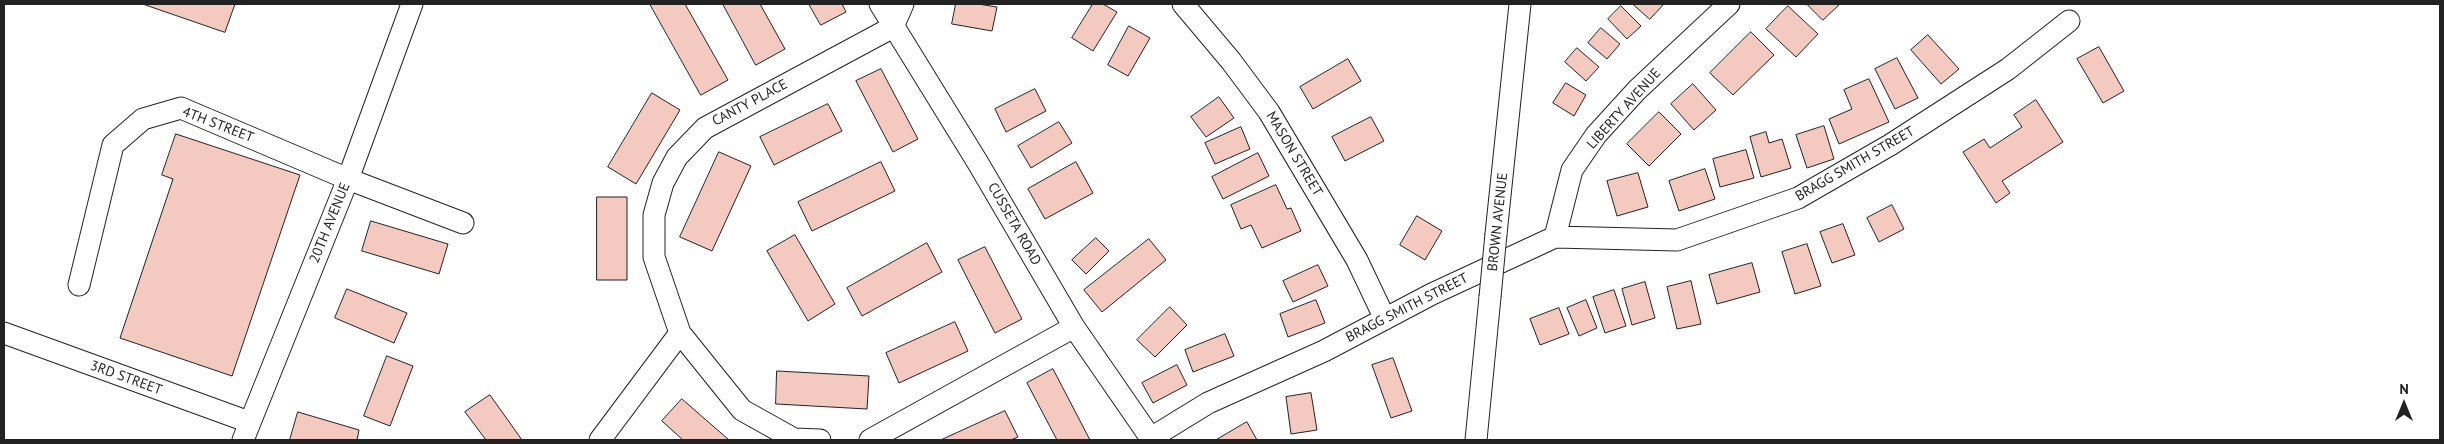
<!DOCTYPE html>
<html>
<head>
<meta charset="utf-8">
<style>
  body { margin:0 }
  #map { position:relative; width:2444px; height:444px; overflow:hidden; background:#fff; font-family:"PT Sans",sans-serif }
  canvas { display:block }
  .frame { position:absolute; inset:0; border:5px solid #222; pointer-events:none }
  .north { position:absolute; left:2379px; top:379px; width:50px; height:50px; -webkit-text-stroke:4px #fff; paint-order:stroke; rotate:0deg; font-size:14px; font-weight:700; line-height:20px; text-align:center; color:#222 }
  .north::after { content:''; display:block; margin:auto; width:18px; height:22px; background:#222; clip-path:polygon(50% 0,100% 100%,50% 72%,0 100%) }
</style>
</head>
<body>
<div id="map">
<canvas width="2444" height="444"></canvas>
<div class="frame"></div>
<div class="north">N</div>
</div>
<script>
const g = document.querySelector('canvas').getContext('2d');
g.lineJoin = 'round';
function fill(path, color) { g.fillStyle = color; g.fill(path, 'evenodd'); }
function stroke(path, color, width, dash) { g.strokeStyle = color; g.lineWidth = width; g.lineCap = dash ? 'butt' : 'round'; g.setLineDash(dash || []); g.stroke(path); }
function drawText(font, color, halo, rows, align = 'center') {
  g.font = font + ' "PT Sans",sans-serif'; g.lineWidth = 4; g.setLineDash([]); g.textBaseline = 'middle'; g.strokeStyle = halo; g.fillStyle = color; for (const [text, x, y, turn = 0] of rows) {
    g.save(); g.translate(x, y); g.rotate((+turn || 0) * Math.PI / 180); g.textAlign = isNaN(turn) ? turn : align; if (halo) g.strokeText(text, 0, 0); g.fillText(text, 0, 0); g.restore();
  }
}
const building = new Path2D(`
  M143,4H235L225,32Z
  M650,4H685L728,80L701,95Z
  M723,4H760L785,49L756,65Z
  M809,4H842L846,12L821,25Z
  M956,4H978L997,7L992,31L952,24Z
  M1093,4H1103L1117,12L1093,51L1072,38Z
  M1633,4H1661L1663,5L1650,19Z
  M1807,4H1840L1823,20Z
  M1621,6L1641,26L1627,39L1608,19Z
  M1788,6L1818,34L1796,57L1766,29Z
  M1129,26L1150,38L1128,76L1108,65Z
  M1601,28L1620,44L1607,59L1588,43Z
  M1751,32L1774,55L1733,95L1710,73Z
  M1928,35L1959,69L1941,84L1911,50Z
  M2099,47L2124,91L2103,103L2077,59Z
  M1577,48L1599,67L1586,81L1565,62Z
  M1897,58L1918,98L1895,109L1875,69Z
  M1348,59L1361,81L1313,109L1300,87Z
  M881,69L918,139L893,152L856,81Z
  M1869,79L1889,122L1839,144L1829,119L1852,109L1844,90Z
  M1566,83L1586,95L1574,116L1553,103Z
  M1693,84L1716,110L1694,130L1671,104Z
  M1035,89L1046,111L1006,132L995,109Z
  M652,93L680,110L636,184L608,167Z
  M1219,97L1234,118L1206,137L1191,117Z
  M2036,100L2063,142L2002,181L2010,193L1996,203L1963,152L1984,139L1990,148L2022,127L2014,115Z
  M828,104L842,131L774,165L760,137Z
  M1659,112L1681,134L1649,166L1627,144Z
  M1371,117L1384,141L1345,161L1332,137Z
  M1059,122L1072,143L1031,168L1018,146Z
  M1824,126L1834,159L1807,168L1796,135Z
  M1241,127L1250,149L1215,164L1205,143Z
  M1766,132L1769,143L1782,139L1791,168L1761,177L1750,137Z
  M176,134L300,175L232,376L120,338L173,179L162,175Z
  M1746,150L1754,178L1720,187L1713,159Z
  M719,152L751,166L712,251L680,237Z
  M1258,153L1269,176L1223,199L1212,177Z
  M881,162L895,191L812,231L798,202Z
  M1076,162L1093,193L1045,219L1028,189Z
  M1705,169L1715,199L1679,211L1669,181Z
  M1638,173L1648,207L1617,216L1607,181Z
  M1276,185L1287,209L1291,208L1301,231L1262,248L1251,225L1241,229L1231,205Z
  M597,197H627V280H597Z
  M1892,205L1904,229L1879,242L1867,218Z
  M1417,216L1442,231L1425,260L1400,245Z
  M371,221L448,244L439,274L362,251Z
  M1843,224L1855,255L1832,263L1820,232Z
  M795,235L835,304L808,321L767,251Z
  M1096,238L1109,251L1086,274L1072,260Z
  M1149,239L1166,260L1102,312L1084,290Z
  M927,243L942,272L862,316L847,288Z
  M1807,244L1821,286L1795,294L1782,252Z
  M985,247L1022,319L995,333L958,260Z
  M1752,263L1760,292L1717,304L1709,275Z
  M1318,265L1328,286L1293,302L1283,281Z
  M1691,281L1701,324L1677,329L1667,287Z
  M1645,282L1655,318L1632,325L1622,289Z
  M347,289L407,313L394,343L335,318Z
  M1614,290L1626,326L1605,333L1593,297Z
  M1316,300L1325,323L1288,337L1280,314Z
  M1586,300L1597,328L1579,336L1567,308Z
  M1170,307L1187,325L1155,357L1137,340Z
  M1559,308L1569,334L1540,345L1530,319Z
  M955,322L968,351L899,383L886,353Z
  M1225,334L1234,356L1193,372L1185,350Z
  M387,356L413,366L390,426L364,416Z
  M1393,358L1412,411L1391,418L1372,365Z
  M1177,365L1187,385L1153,403L1142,383Z
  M1053,369L1090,440H1057L1027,383Z
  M777,371L869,376L867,409L776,404Z
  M1311,393L1317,430L1291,434L1286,397Z
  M490,395L522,440H486L465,412Z
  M682,399L729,440H683L662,421Z
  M1005,411L1018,437L1011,440H941Z
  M298,412L359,430L357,440H290Z
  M1247,422L1257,440H1216Z`);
fill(building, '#f3c9c0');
stroke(building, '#222', 1);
const minor = new Path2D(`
  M880,4L978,163L1074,327L1152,440
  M1183,4L1231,61L1269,112L1357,260L1385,319
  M1496,234L1520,4
  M1555,237L1572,170L1596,135L1637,90L1729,4
  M79,285L113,145L143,119L181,108L348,179L463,223
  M4,333L249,422
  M1151,438L1208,403L1324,351L1432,294L1555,237L1677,240L1798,198L1890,145L2008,69L2069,21
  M243,440L348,179L412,4
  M600,440L680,333
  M820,440L794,439L742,410L680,333L654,257V215L663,183L677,157L705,128L893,27L903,4
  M870,440L1074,327
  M1476,440L1490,297`);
stroke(minor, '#222', 23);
stroke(minor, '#fff', 21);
const minorBridge = new Path2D(`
  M1490,297L1496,234`);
stroke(minorBridge, '#222', 23, []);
stroke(minorBridge, '#fff', 21);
drawText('14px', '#222', '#fff', [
  ["CANTY PLACE",750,103,-28],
  ["LIBERTY AVENUE",1624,109,-48],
  ["4TH STREET",218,125,21],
  ["MASON STREET",1294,154,59],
  ["BRAGG SMITH STREET",1855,164,-30],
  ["BROWN AVENUE",1498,222,-84],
  ["20TH AVENUE",330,223,-68],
  ["CUSSETA ROAD",1014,224,60],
  ["BRAGG SMITH STREET",1407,308,-27],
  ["3RD STREET",126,378,20]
]);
</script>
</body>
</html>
